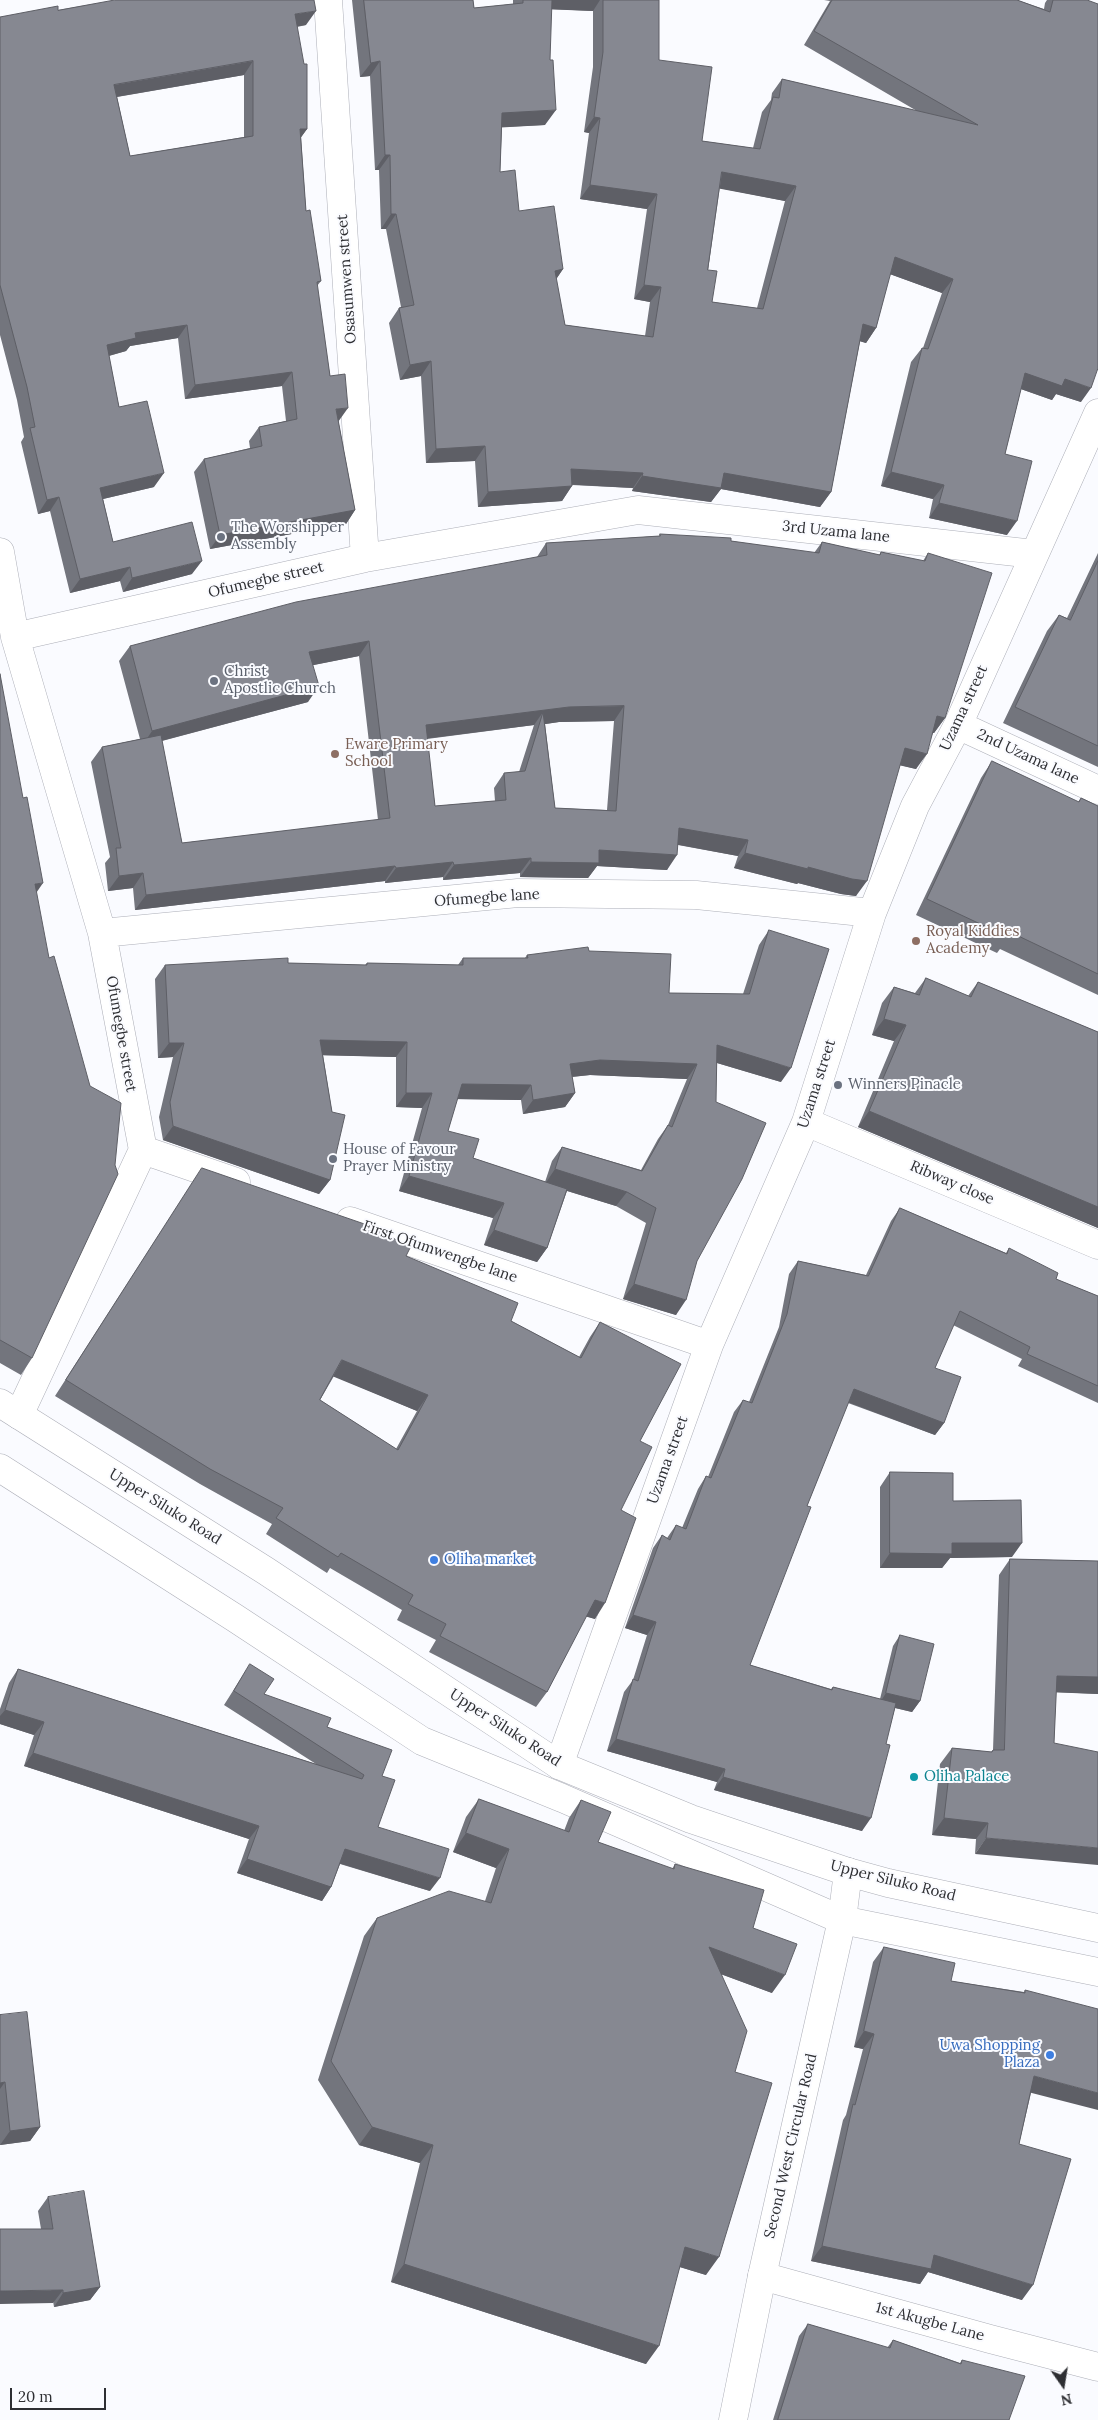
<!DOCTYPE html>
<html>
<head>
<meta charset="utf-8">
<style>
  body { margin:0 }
  #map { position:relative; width:1098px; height:2420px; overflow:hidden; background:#fafbff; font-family:Lora,serif }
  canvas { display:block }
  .north { position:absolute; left:1038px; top:2360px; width:50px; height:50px; -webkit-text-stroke:4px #fafbff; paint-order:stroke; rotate:167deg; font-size:14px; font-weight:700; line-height:20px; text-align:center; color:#2e2f33 }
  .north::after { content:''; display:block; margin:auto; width:18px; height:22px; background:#2e2f33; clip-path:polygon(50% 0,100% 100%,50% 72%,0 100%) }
  .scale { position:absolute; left:10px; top:2388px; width:96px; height:22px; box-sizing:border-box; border:2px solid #2e2f33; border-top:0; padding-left:6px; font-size:15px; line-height:18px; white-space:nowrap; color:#2e2f33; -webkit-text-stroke:4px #fafbff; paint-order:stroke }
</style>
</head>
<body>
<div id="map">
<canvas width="1098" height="2420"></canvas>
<div class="north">N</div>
<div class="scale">20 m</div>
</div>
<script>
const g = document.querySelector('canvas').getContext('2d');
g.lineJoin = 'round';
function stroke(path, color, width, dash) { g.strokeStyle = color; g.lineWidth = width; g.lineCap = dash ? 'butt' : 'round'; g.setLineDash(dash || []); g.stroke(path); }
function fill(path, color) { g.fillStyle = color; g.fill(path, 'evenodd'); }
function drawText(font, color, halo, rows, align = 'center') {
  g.font = font + ' Lora,serif'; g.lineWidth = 4; g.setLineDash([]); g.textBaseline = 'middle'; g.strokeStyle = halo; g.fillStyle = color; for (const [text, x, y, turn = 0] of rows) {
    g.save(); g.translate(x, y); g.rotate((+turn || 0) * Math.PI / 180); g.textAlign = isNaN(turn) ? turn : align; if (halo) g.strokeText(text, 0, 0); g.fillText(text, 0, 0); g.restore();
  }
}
const minor = new Path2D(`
  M328,0L365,558
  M0,552L15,637L102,933L143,1150L19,1415
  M15,637L365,558L638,510L1034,554
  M958,725L1098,790
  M102,933L518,893L696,895L872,913
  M806,1122L1098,1245
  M143,1150L236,1182
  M350,1221L709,1345
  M559,1765L709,1345L806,1122L872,913L915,806L958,725L1098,413
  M762,2276L990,2339L1098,2367`);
const tertiary = new Path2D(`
  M733,2420L762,2276L842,1920L848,1872`);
const primary = new Path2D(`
  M0,1403L266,1571L559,1765L691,1819L848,1872L888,1883L1098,1928
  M0,1468L235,1618L422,1741L562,1798L842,1920L1098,1972`);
stroke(minor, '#adafb8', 29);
stroke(tertiary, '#adafb8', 29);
stroke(primary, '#adafb8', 29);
stroke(minor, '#fff', 28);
stroke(tertiary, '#fff', 28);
stroke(primary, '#fff', 28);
fill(new Path2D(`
  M352,0H473L474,8L513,4V0H659V60L702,141L753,148L762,112L771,100L772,93L782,79L917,111L804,45L830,1L824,0H1017L1044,9L1045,3L1047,0H1087L1081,402L1056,394L1052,400L1021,389L1005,454L1007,535L929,518L933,499L881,486L911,362L922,348H923L942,293L890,274L876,328L866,343L860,341L831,492L820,507L721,489L711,502L632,491L633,488L572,485L562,501L478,507L475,461L426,463L421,376L400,380L389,323L399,308L401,307L386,229H381L379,170H375L370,76L360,77ZM551,9L593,11V67L584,132L589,133L580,199L647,209L634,299L650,302L645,336L565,325L556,279L563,269L519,211L500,172L502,127L545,125ZM719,188L785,201L757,308L712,302L708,270Z
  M58,10L306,25L297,27L307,129L301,137L306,211L321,281L317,286L330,376L355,510L346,524L210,549L194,472L204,459L250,448L249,441L259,427L286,421L282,386L185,399L178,338L130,346L126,351L109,356L119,407L154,487L103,499L113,542L192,574L123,592L120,581L70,593L50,511L38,514L21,442L24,437L17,400L0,335V17ZM244,75V137L130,156L117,97Z
  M660,534L731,541L814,553L822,542L879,555L881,552L923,561L928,553L945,718L934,733H933L916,769L900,765L856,896L841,894L798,883L797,884L734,868L738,856L678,845L667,870L597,866L588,878L520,877V873L443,880V877L385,883V881L135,910L133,888L108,891L105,863L110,857L91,762L102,747L140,739L119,661L130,646L537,557L546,543L659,536ZM359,656L378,820L182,843L162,741L308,702L313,665ZM614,721L607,810L555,808L545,724L559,722ZM534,725L519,772L504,773L494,788L495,801L435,806L427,739Z
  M1098,553V767L1003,723L1047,631L1059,615L1067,618Z
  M0,674L36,892L32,1358L21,1375L0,1363Z
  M992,761L1078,802L1081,798L1098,806V995L1000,949L997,953L916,915L981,778Z
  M769,930L781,1082L717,1063L697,1261L676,1315L623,1299L646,1223L616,1206L567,1191L547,1248L537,1262L484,1245L493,1218L399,1191L422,1108L396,1107V1057L323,1055L332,1112L330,1180L319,1194L163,1140L159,1117L173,1057L158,1058L155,979L165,965L288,963L365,965L367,963L458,965L463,958H525L527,955L589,951L669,993L743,994L759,945ZM590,1075L687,1079L668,1125L658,1139L641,1170L562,1147L552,1161L545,1182L473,1158L448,1131L457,1099L521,1100L523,1114L565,1107L575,1093L572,1077Z
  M926,978L968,996L978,982L1098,1032V1228L858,1127L894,1041L872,1035L882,1003L894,987L915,993Z
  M202,1168L406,1256L511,1321L579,1357L590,1337L600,1322L640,1441L621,1510L595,1619L586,1616L547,1692L536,1707L429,1652L436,1640L397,1620L402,1610L330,1568L327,1573L266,1534L272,1524L200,1484L55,1396L192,1183ZM334,1376L417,1411L396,1449L320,1400Z
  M900,1208L1006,1253L1009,1248L1056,1279L1098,1296V1403L1018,1366L1022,1359L953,1325L935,1368L944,1423L935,1435L848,1403L807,1506L750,1665L831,1689L833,1687L880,1699L893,1646L900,1635L920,1701L912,1712L895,1708L862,1831L714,1790L717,1782L607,1751L624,1692L633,1680L647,1635L625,1628L653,1548L662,1535L667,1538L676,1525L682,1528L698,1489L706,1476L708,1477L734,1412L743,1400L749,1402L779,1327L789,1274L798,1261L866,1275L891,1221Z
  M890,1472L953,1501L1012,1557L950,1558L942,1568H880V1487Z
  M1010,1559L1098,1561V1694L1056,1692L1054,1743L975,1854L976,1839L932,1835L940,1764L952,1748L991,1752L993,1750L999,1575Z
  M250,1664L264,1694L327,1727L382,1776L378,1827L430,1891L340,1864L331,1887L322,1901L237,1873L249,1839L24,1766L34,1735L0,1724V1709L9,1683L18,1669L316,1764L224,1705Z
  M479,1799L564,1831L569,1818L581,1800L598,1842L672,1869L675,1864L753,1928L772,1993L721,1974L735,2072L706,2275L680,2267L646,2364L391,2282L420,2163L359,2145L318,2080L364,1936L377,1918L485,1901L496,1868L453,1852L466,1817Z
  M884,1947L951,1981L1024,1992L1025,1990L1031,2093L1019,2144L1022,2300L928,2272L920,2284L811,2261L843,2120L846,2115L863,2049L854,2047L873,1962Z
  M0,2015L40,2127L30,2141L0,2145Z
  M48,2197L100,2287L90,2300L54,2307L38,2211Z
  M808,2324L887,2348L893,2340L960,2363L962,2360L1009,2420H773L799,2336Z`), '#73757d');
fill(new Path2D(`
  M548,0H600L593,11L542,9Z
  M316,11L306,25L286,28L295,14Z
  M253,61L244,75L104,99L114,85Z
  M380,61L370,76L360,77L371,63Z
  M556,110L545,125L492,128L502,113Z
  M594,117L600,118L589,133L584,132Z
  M300,129H307L297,143Z
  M385,155H390L379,170H375Z
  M722,172L796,186L785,201L711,187Z
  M590,185L657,194L647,209L580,199Z
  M391,214H396L386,229H381Z
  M895,257L953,279L942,293L884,272Z
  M563,269L553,284L555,271Z
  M644,285L661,287L650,302L634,299Z
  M863,324L876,328L866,343L852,339Z
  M187,325L178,338L130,346L126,351L97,359L107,345L135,333Z
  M431,361L421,376L400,380L410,365Z
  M292,372L282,386L185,399L195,385Z
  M1025,373L1065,379L1091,388L1081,402L1056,394L1052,400L1015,387Z
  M348,408L338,422L336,409Z
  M485,446L475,461L426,463L436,449Z
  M571,469L643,473L633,488L561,484Z
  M891,472L944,485L933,499L881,486Z
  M164,473L154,487L90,502L100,488Z
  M724,473L831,492L820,507L721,489L711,502L632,491L642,476Z
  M572,486L562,501L478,507L488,492Z
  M59,497L50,511L38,514L47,500Z
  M939,503L1017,521L1007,535L929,518Z
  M355,510L346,524L210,549L220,535Z
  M202,561L192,574L123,592L132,578Z
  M130,567L120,581L70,593L80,579Z
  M369,641L359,656L299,668L309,652Z
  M319,686L308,702L142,746L152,731Z
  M624,706L614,721L559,722L539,725L543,712L534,725L415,740L426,725L569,707Z
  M937,716L945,718L934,733L927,731Z
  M905,748L927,754L916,769L894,764Z
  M679,828L748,840L738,856L669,843Z
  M599,850L677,855L667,870L597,866L588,878L520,877L531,862Z
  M745,853L808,867L867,881L856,896L841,894L798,883L797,884L734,868Z
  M531,858L520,873L443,880L454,865Z
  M453,862L443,877L385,883L396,868Z
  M395,866L385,881L135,910L146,895Z
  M143,873L133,888L108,891L119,876Z
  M43,883L32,899L35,884Z
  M884,1019L906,1025L894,1041L872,1035Z
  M320,1040L407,1042L396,1057L310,1055Z
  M169,1043H184L173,1057L158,1058Z
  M717,1045L791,1068L781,1082L707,1060Z
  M600,1060L697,1064L687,1079L590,1075L560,1078L570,1064Z
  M462,1084L531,1085L521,1100L451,1099Z
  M406,1093H432L422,1108L396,1107Z
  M575,1093L565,1107L523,1114L533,1100Z
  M869,1111L1098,1207V1228L858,1127Z
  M173,1126L330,1180L319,1194L163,1140Z
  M555,1169L627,1192L616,1206L545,1184Z
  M409,1176L504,1203L493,1218L399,1191Z
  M494,1230L547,1248L537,1262L484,1245Z
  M634,1284L686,1300L676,1315L623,1299Z
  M342,1360L428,1395L417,1411L332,1376Z
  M854,1389L944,1423L935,1435L845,1401Z
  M952,1543H1022L1012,1557L950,1558L942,1568H880L890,1553Z
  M595,1600L605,1603L595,1619L584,1616Z
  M633,1615L656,1622L647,1635L625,1628Z
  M1057,1676L1098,1677V1694L1046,1692Z
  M886,1693L920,1701L912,1712L879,1704Z
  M5,1710L44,1722L34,1735L0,1724V1716Z
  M616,1739L725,1769L717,1782L607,1751Z
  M33,1753L259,1826L249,1839L24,1766Z
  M723,1777L871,1818L862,1831L714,1790Z
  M944,1818L988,1823L976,1839L932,1835Z
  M466,1833L509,1849L496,1868L453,1852Z
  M986,1838L1098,1848V1865L975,1854Z
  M345,1849L440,1878L430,1891L335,1862Z
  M247,1859L331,1887L322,1901L237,1873Z
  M709,1947L785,1975L772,1993L696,1965Z
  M864,2031L874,2034L863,2049L854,2047Z
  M1034,2076L1098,2093V2110L1024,2091Z
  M5,2082L0,2089V2083Z
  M40,2127L30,2141L0,2145L10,2131Z
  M372,2127L433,2145L420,2163L359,2145Z
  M822,2246L934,2255L1033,2285L1022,2300L928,2272L920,2284L811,2261Z
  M685,2247L719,2257L706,2275L673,2265Z
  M404,2264L659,2346L646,2364L391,2282Z
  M100,2287L90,2300L54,2307L63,2293Z
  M63,2290L53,2303L0,2304V2291Z`), '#5e5f66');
const building = new Path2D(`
  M115,0H314L316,11L295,14L304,64H307V129H300L306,211L310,210L321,281L317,282L330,376L345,374L348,408L336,409L355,510L220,535L204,459L262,446L259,427L297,419L292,372L195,385L187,325L135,333L136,338L107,345L119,407L147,401L164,473L100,488L113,542L192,522L202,561L132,578L130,567L80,579L59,497L47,500L30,428L35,427L27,387L0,285V17L58,6V10ZM253,61V136L130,156L114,85Z
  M364,0H473L474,8L523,3V0H552L550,60H553L556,110L502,113L500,172L515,170L519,211L554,206L563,269L555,271L565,325L653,337L661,287L644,285L657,194L590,185L600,118L594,117L603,52V0H659V60L712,67L702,141L760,149L773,97L779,98L782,79L978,125L814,31L832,0H1017L1050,12L1053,0H1087L1098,4V368L1091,388L1065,379L1062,386L1025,373L1005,454L1032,461L1017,521L939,503L944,485L891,472L922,348L928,349L953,279L895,257L876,328L863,324L831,492L724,473L721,488L642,476L643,473L571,469L572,486L488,492L485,446L436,449L431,361L410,365L399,308L414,305L396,214H391L390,155H385L380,61L371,63ZM722,172L796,186L763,309L712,302L717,271L708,270Z
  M660,534L731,538V541L819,553L822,542L880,555L881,552L925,561L928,553L992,573L945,718L937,716L927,754L905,748L867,881L852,879L808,867V869L745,853L748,840L679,828L677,855L599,850V863L531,862V858L454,865L453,862L396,868L395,866L146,895L143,873L119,876L116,848H121L102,747L161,735L182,843L390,818L369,641L309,652L319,686L152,731L130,646L296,602L547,555L546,543L660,536ZM624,706L616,811L555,808L543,712L525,771L504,773L506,800L435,806L426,725L569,707Z
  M1098,561V746L1015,707L1059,615L1070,620Z
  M0,674L23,798L27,797L43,883L35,884L49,958L54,956L90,1086L121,1103L115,1165L118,1174L32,1358L0,1340Z
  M992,761L1079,802L1081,798L1098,806V974L1010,932L1008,937L927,899Z
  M769,930L829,949L791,1068L717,1045L716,1102L766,1123L742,1179L697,1261L686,1300L634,1284L656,1208L627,1192L555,1169L562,1147L642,1171L668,1125L672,1127L697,1064L600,1060L570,1064L575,1093L533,1100L531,1085L462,1084L448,1131L479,1139L473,1158L567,1189L547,1248L494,1230L504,1203L409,1176L432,1093H406L407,1042L320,1040L332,1112L345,1115L330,1180L173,1126L170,1102L184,1043H169L165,965L288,958V963L367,965V963L463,965V958H528L527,955L588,947L589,951L671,954L669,993L749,994Z
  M926,978L971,997L978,982L1098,1032V1207L869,1111L906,1025L884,1019L894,987L919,995Z
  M202,1168L376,1228L410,1248L406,1256L518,1303L511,1321L581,1358L600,1322L681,1364L640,1441L652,1447L621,1510L636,1518L605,1603L595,1600L547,1692L440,1636L446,1624L408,1604L413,1595L341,1553L338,1557L276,1518L283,1508L210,1469L66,1380ZM342,1360L428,1395L398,1450L320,1400Z
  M900,1208L1007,1254L1009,1248L1058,1273L1056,1279L1098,1296V1386L1027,1354L1030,1347L960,1311L935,1368L961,1377L944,1423L854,1389L807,1506L811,1507L750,1665L832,1690L833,1687L896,1703L886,1744L890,1745L871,1818L723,1777L725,1769L616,1739L633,1679L638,1681L656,1622L633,1615L662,1535L670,1540L676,1525L686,1529L706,1476L711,1478L743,1400L752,1403L787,1314L798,1261L868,1276Z
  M890,1472L953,1473V1501L1021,1500L1022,1543H952V1554L890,1553Z
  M1010,1559L1098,1561V1677L1057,1676L1054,1743L1098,1752V1848L986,1838L988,1823L944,1818L952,1748L992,1752L993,1750H1004Z
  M900,1635L934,1644L920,1701L886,1693Z
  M250,1664L274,1679L264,1694L331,1718L327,1727L392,1750L382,1776L395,1780L378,1827L449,1849L440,1878L345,1849L331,1887L247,1859L259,1826L33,1753L44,1722L5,1710L18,1669L362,1779L364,1775L234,1691Z
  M479,1799L569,1832L581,1800L611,1812L598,1842L674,1869L675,1864L764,1890L753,1928L797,1944L785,1975L709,1947L747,2031L735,2072L772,2083L719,2257L685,2247L659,2346L404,2264L433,2145L372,2127L331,2061L377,1918L449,1891L491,1903L509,1849L466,1833Z
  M884,1947L955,1963L951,1981L1025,1993V1990L1098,2009V2093L1034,2076L1019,2144L1071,2159L1033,2285L934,2255L931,2269L822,2246L853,2104L855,2105L874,2034L864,2031Z
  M27,2012L40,2127L10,2131L5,2082L0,2083V2015Z
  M84,2191L100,2287L63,2293V2290L0,2291V2229H53L48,2197Z
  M808,2324L890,2348L893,2340L961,2364L962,2360L1025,2376L1009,2420H778Z`);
fill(building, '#868891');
stroke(building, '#5e5f66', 1);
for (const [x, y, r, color] of [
  [221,537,5,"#6b7280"],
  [214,681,5,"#6b7280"],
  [335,754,5,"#8d6e63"],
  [916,941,5,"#8d6e63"],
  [838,1085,5,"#6b7280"],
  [333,1159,5,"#6b7280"],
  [434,1560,5,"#3f7fe0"],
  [914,1777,5,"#0f9aa8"],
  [1050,2055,5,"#3f7fe0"]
]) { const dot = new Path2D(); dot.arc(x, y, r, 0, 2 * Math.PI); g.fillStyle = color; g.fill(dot); stroke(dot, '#fafbff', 2); }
drawText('15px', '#2e2f33', '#fafbff', [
  ["Osasumwen street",347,279,-94],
  ["3rd Uzama lane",836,532,6],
  ["Ofumegbe street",266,580,-13],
  ["Uzama street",964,708,-65],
  ["2nd Uzama lane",1028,757,25],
  ["Ofumegbe lane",487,898,-4],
  ["Ofumegbe street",121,1034,80],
  ["Uzama street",817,1084,-72],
  ["Ribway close",952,1183,23],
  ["First Ofumwengbe lane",440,1252,19],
  ["Uzama street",668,1460,-70],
  ["Upper Siluko Road",165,1507,32],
  ["Upper Siluko Road",505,1728,33],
  ["Upper Siluko Road",893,1881,14],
  ["Second West Circular Road",791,2146,-77],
  ["1st Akugbe Lane",930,2322,15]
]);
drawText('15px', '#5b616d', '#fafbff', [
  ["The Worshipper",231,528],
  ["Assembly",231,545],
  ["Christ",224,672],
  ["Apostlic Church",224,689],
  ["Winners Pinacle",848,1085],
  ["House of Favour",343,1150],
  ["Prayer Ministry",343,1167]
], 'left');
drawText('15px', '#785e54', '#fafbff', [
  ["Eware Primary",345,745],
  ["School",345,762],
  ["Royal Kiddies",926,932],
  ["Academy",926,949]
], 'left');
drawText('15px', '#366cbe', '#fafbff', [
  ["Oliha market",444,1560],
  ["Uwa Shopping",1040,2046,"right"],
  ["Plaza",1040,2063,"right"]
], 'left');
drawText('15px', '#0d838f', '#fafbff', [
  ["Oliha Palace",924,1777]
], 'left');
</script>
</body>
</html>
